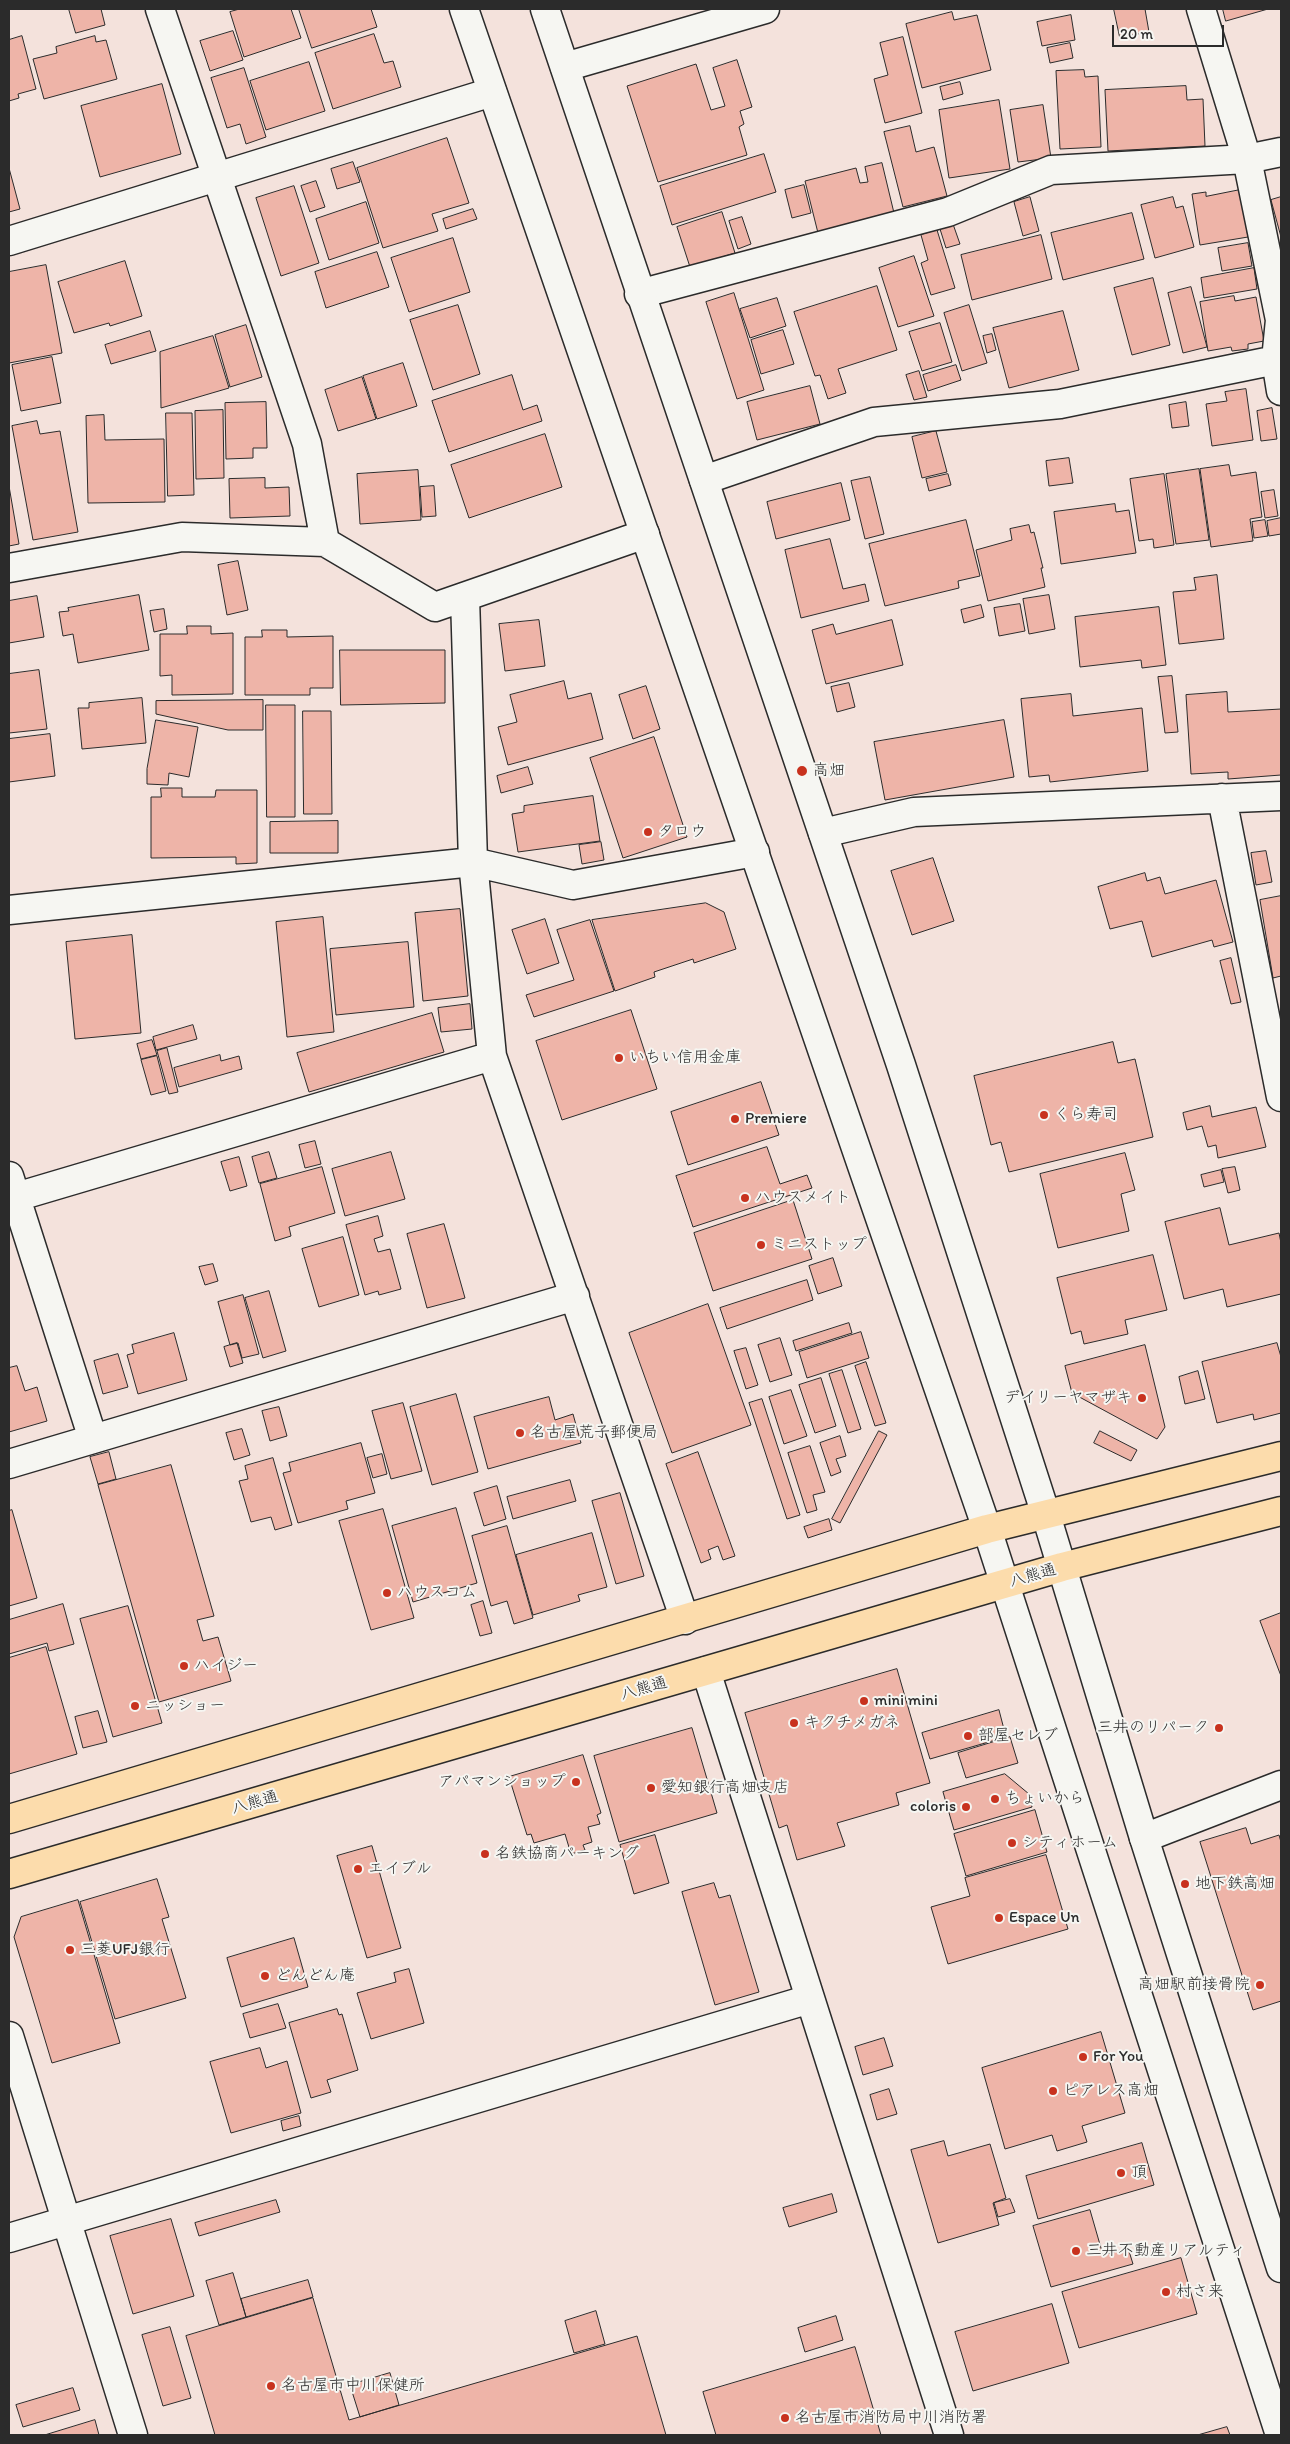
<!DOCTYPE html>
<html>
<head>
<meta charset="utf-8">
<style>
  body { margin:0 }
  #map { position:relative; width:1290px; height:2444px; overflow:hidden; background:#f4e2dc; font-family:Itim,sans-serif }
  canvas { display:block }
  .frame { position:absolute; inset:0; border:10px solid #2b2b2b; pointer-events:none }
  .scale { position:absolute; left:1112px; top:25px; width:112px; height:22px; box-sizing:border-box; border:2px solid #2b2b2b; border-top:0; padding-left:6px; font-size:15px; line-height:18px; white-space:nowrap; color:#2b2b2b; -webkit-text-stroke:4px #f6f6f2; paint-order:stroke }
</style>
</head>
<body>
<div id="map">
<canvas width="1290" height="2444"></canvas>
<div class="frame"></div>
<div class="scale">20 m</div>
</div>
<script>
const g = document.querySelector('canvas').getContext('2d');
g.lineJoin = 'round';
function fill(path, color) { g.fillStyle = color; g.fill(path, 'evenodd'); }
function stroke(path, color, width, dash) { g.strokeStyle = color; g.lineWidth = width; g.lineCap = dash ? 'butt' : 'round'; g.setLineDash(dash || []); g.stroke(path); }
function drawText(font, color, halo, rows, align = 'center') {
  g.font = font + ' Itim,"Klee One",sans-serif'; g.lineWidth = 4; g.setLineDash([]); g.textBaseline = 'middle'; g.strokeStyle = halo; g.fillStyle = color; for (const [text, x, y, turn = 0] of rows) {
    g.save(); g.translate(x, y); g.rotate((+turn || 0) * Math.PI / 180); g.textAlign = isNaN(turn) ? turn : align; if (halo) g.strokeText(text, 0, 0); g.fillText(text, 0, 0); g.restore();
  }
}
const building = new Path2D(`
  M69,9H101L105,25L76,33Z
  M240,9H291L301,38L244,57L230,12Z
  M299,9H371L377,27L312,48Z
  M1114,9H1145L1149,32L1120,37Z
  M1223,9H1268L1226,21Z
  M952,12L954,20L977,15L991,70L922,88L906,24Z
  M1071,15L1075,40L1042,46L1037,22Z
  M233,31L243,60L210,71L200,41Z
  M374,34L384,63L393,61L401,87L333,109L315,53Z
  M22,36L36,89L18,94L19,98L9,101V40Z
  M95,36L96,42L106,40L117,79L44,99L33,59L57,53L56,47Z
  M903,37L922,113L885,123L874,79L888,75L880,43Z
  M1070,43L1073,58L1050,63L1047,48Z
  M737,60L752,107L740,111L744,124L739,127L747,155L658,182L627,86L696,64L711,110L725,106L713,68Z
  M309,62L325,111L266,130L250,81Z
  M244,68L266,137L246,144L240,124L227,128L211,78Z
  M1084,70L1085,77L1098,76L1101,147L1060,149L1056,71Z
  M960,82L963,94L943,100L940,87Z
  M162,84L181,154L100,177L81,106Z
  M1186,86L1187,100L1203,99L1205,146L1108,151L1105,90Z
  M999,100L1010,169L949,178L939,110Z
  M1043,105L1051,158L1018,162L1010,110Z
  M910,126L916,152L934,147L947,196L903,207L884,132Z
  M447,138L469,203L432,214L438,231L383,248L357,168Z
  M764,154L776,192L672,225L660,186Z
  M353,162L360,182L337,189L331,169Z
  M882,163L894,213L818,233L805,181L856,168L860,183L868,182L865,167Z
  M9,168L20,209L9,212Z
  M316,181L325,207L310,212L301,186Z
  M804,185L811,213L792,218L785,190Z
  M294,186L319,263L281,276L256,198Z
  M1240,190L1248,237L1200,245L1192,194L1206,192V196Z
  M1030,197L1039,231L1023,236L1014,202Z
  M1173,197L1176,208L1183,206L1194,247L1155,258L1141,205Z
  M1281,197V237L1271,200Z
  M366,202L379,243L329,260L316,219Z
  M473,209L477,219L446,229L443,219Z
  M722,212L735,253L690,267L677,227Z
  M1132,213L1144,259L1063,280L1051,233Z
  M742,217L751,244L738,249L729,221Z
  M953,224L960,244L946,248L940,229Z
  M937,230L955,288L931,295L921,263L928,260L921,235Z
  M1041,235L1052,279L972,300L961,255Z
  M453,238L470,292L409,312L391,258Z
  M1248,243L1252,266L1222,271L1218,248Z
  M377,252L389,287L326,308L315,272Z
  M914,256L934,316L898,327L879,268Z
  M125,261L142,316L110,326L109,323L74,333L58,282Z
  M46,265L62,353L9,363V272Z
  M1254,268L1257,289L1204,298L1201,278Z
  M1153,278L1170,345L1132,355L1114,288Z
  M877,286L897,350L838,369L846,393L828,399L820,375L815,376L794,312Z
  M1191,287L1207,347L1183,353L1168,293Z
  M734,293L764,390L737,399L706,302Z
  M1234,296L1235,301L1256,297L1264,341L1248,344V349L1232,351L1231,347L1208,351L1200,302Z
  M777,298L786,326L750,338L740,309Z
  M458,305L480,374L433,390L410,320Z
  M969,305L987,363L962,371L944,313Z
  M1063,311L1079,370L1009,388L993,328Z
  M940,323L952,362L922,371L909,332Z
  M246,325L262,377L230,387L215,335Z
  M783,330L794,364L761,374L751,340Z
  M150,331L156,351L111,364L105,345Z
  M992,334L996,350L987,353L983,336Z
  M213,336L229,388L161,408L160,352Z
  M52,357L61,403L21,411L12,365Z
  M403,363L417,406L377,419L363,376Z
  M956,365L961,380L928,391L923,375Z
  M919,371L927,397L914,400L906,375Z
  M512,375L523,410L537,405L542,421L449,452L432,401Z
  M362,377L376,419L338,431L325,390Z
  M810,386L820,424L757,440L747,402Z
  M1246,389L1253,440L1212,446L1206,404L1227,401L1225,392Z
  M266,402L267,448H253V458L226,459L225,403Z
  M1186,402L1189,426L1172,428L1169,405Z
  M1272,408L1277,439L1261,441L1257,411Z
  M223,410L224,478L196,479L195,411Z
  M166,413H192L194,495L168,496Z
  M104,415L105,440L164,439L165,502L88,503L86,416Z
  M37,421L40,434L60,431L78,532L33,540L12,426Z
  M936,431L947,472L922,478L912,437Z
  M545,434L562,487L469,518L451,465Z
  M1069,458L1073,483L1049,486L1046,461Z
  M1229,465L1231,476L1256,472L1262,517L1250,519L1253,541L1211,547L1200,469Z
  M1199,469L1209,540L1176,544L1166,474Z
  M418,470L421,520L360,524L357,474Z
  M948,474L951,485L929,491L926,479Z
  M1164,474L1174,545L1154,548L1153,539L1139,541L1130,479Z
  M870,477L884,534L865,539L851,481Z
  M265,478V488L289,487L290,516L230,518L229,479Z
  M841,483L850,520L776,539L767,502Z
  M9,486L19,544L9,546Z
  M434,486L436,516L422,517L420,487Z
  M1274,490L1278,516L1265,518L1261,492Z
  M1115,504L1116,512L1129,510L1136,553L1061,564L1054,512Z
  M1281,518V534L1269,536L1267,521Z
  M966,520L980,576L958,581L959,588L885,606L869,544Z
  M1265,520L1268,536L1254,538L1252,522Z
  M1029,525L1031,533L1034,532L1043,568H1041L1045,587L988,601L976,550L1012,540L1010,529Z
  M830,539L843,589L865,584L869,601L801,618L785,550Z
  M238,561L248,610L227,615L218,565Z
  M1217,575L1224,639L1179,644L1173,592L1196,590L1194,578Z
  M139,595L149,650L78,663L73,634L63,636L59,612L69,611L68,608Z
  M1049,595L1055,629L1029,634L1023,599Z
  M37,596L44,637L9,643V601Z
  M1020,604L1025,631L999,636L994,608Z
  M981,605L984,617L964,623L961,610Z
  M1159,607L1166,665L1142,668L1141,660L1080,667L1075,617Z
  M164,609L167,629L154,632L150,611Z
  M539,620L545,666L505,671L499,624Z
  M892,620L903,665L826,684L812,630L833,624L836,634Z
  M187,626H211V634L233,633V694L172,695V675L160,676V634H187Z
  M262,630H287V637L333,636V688H310V695H245V637H262Z
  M340,650H445V703L341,705Z
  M39,670L47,729L9,733V674Z
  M1172,676L1178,732L1165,733L1158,677Z
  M564,681L568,699L591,693L603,739L508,765L498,727L517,722L510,695Z
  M849,683L855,707L837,712L831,687Z
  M646,686L660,729L633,739L619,695Z
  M1227,692L1228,712L1281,709V775L1228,779V772L1191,774L1186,695Z
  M1071,694L1073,716L1142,708L1148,771L1050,782L1049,775L1029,777L1021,699Z
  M142,698L146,743L82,749L78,708H89V703Z
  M263,700V730H228L156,714V701Z
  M266,705H295V817H267Z
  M303,711H331L332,814H304Z
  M156,720L198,727L189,777L169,773L168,785L147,784V769Z
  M1004,720L1014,777L885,800L874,742Z
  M50,734L55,776L9,782V739Z
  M654,737L687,837L623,858L590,758Z
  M528,767L533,784L501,793L497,776Z
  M161,788H182V797H215L216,790H257V863L236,864V857L151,858V797H161Z
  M593,796L600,841L518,852L512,814L524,812V806Z
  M338,821V853H270V822Z
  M601,842L604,860L582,864L579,845Z
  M1266,851L1272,882L1256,885L1251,853Z
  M933,858L954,921L912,935L891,871Z
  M1145,873L1147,881L1160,877L1165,894L1216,880L1233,942L1214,947L1212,940L1152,957L1142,921L1110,929L1098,887Z
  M1281,896V976L1273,978L1260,900Z
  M706,903L724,912L736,949L694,963L693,959L654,972L655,977L615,991L592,920Z
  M460,909L468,996L423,1001L415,913Z
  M323,917L334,1032L287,1037L276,922Z
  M545,919L559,963L527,974L512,930Z
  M590,920L614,991L534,1017L526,995L574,980L557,930Z
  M132,935L141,1033L75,1039L66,942Z
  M408,942L414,1007L336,1015L330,949Z
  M1231,958L1241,1002L1231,1004L1220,961Z
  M470,1004L472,1029L441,1032L438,1008Z
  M631,1010L657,1089L562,1120L536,1041Z
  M432,1013L444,1052L309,1092L297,1053Z
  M193,1025L197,1039L156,1050L153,1037Z
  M152,1040L157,1055L141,1059L137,1044Z
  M1113,1042L1118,1063L1135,1059L1153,1137L1009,1172L1001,1142L991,1145L974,1076Z
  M167,1048L178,1092L169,1094L157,1051Z
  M220,1055L221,1061L239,1056L242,1069L179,1087L174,1068Z
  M157,1056L166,1091L151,1095L141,1060Z
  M761,1082L779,1135L688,1165L671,1112Z
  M1210,1106L1212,1117L1256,1107L1266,1147L1218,1158L1216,1145L1208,1147L1202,1126L1187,1130L1183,1113Z
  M315,1141L321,1164L305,1168L299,1145Z
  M767,1147L780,1184L807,1175L812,1188L693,1227L676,1176Z
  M269,1152L277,1178L259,1183L252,1157Z
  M391,1152L405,1199L345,1216L332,1169Z
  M1125,1153L1135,1190L1121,1194L1129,1231L1058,1248L1040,1174Z
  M239,1157L247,1186L230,1191L221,1162Z
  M322,1167L335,1213L289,1227L291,1236L275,1241L260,1184Z
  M1235,1167L1240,1190L1228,1193L1222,1169Z
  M1221,1170L1224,1182L1204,1187L1201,1175Z
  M793,1200L812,1259L713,1291L694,1233Z
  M1220,1208L1229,1245L1279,1233L1281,1243V1294L1227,1307L1223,1289L1184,1299L1165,1222Z
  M378,1216L383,1236L374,1239L378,1252L390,1249L401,1289L379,1295L378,1291L365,1295L346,1225Z
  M444,1224L465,1298L427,1308L407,1234Z
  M343,1237L359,1295L319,1307L302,1249Z
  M1153,1255L1167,1310L1125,1320L1128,1334L1084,1344L1081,1331L1071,1334L1057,1278Z
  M833,1258L842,1286L818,1294L809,1266Z
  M213,1264L218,1281L205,1285L199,1267Z
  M807,1280L813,1300L727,1329L720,1308Z
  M269,1291L286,1351L263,1358L245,1298Z
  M243,1295L259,1354L242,1358L238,1343L230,1345L218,1302Z
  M708,1304L751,1425L672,1453L629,1333Z
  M849,1323L852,1333L796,1351L793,1341Z
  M861,1332L869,1358L807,1378L799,1352Z
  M174,1333L187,1380L138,1394L127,1355L134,1353L132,1345Z
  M780,1338L792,1375L770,1382L758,1345Z
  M237,1343L243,1363L230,1367L224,1347Z
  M1277,1343L1281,1357V1413L1254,1420L1253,1414L1217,1423L1202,1362Z
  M1145,1345L1165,1427L1157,1439L1072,1393L1065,1366Z
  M746,1348L758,1385L746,1389L734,1351Z
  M118,1354L128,1387L103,1394L94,1361Z
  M866,1362L886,1423L875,1426L855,1366Z
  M17,1366L25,1391L37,1387L47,1421L9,1432V1368Z
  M842,1370L861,1429L848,1433L829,1374Z
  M1198,1371L1205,1399L1185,1404L1179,1377Z
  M821,1378L836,1426L815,1433L799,1385Z
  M791,1390L807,1436L784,1444L769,1397Z
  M456,1394L478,1472L432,1485L410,1407Z
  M549,1397L555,1420L573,1414L581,1443L488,1469L474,1417Z
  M762,1399L800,1515L787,1519L749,1403Z
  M403,1403L422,1471L391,1479L372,1411Z
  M279,1407L287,1436L270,1441L262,1411Z
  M242,1429L250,1455L234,1460L226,1433Z
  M879,1431L887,1435L840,1523L832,1519Z
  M1100,1431L1137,1450L1131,1461L1094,1443Z
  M840,1436L846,1456L836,1459L841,1472L831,1476L820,1443Z
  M361,1443L375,1493L346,1501L348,1509L298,1523L283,1473L291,1471L289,1463Z
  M810,1446L825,1492L813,1495L817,1510L807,1513L788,1453Z
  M109,1452L116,1479L98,1484L90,1457Z
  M698,1452L735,1556L723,1560L718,1546L708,1550L711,1559L701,1563L666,1464Z
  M382,1454L387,1474L373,1478L367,1458Z
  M273,1458L292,1525L275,1530L271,1517L251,1522L239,1481L248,1479L245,1466Z
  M171,1465L214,1616L197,1620L203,1641L218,1637L231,1681L159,1702L98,1485Z
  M570,1480L576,1501L513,1519L507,1497Z
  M497,1486L506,1519L484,1526L474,1493Z
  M620,1493L644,1576L616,1584L592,1501Z
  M456,1508L477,1583L413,1602L392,1526Z
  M383,1509L414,1618L371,1630L339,1521Z
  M12,1510L37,1598L9,1606V1511Z
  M829,1519L832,1530L808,1538L804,1527Z
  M507,1526L533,1618L514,1624L507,1601L491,1606L472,1536Z
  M592,1533L607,1587L578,1595L580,1601L533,1615L516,1555Z
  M483,1601L492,1633L480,1636L471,1605Z
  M63,1604L74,1644L49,1651L47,1643L9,1654V1620Z
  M128,1606L162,1723L113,1737L80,1619Z
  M1281,1613V1676L1260,1621Z
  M46,1647L77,1754L9,1774V1658Z
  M897,1669L930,1783L896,1793L899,1805L837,1823L845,1846L797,1860L787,1825L779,1828L745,1713Z
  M999,1710L1006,1737L930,1759L922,1733Z
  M98,1711L107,1742L83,1748L75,1717Z
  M692,1728L717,1813L619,1842L594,1756Z
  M1010,1737L1018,1763L966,1778L958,1753Z
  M583,1755L601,1813L597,1815L600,1824L588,1827L592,1842L583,1845L585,1850L571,1854L565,1834L534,1843L531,1834L527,1835L509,1777Z
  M1005,1774L1029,1794L1032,1807L954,1830L943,1792Z
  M1035,1810L1047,1852L966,1876L954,1834Z
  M1246,1828L1251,1844L1279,1835L1281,1842V2001L1253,2010L1200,1842Z
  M655,1835L669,1883L634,1894L620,1845Z
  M372,1846L401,1948L367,1958L337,1856Z
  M1046,1855L1068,1929L948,1964L931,1907L970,1896L965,1878Z
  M157,1879L169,1917L162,1919L186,1998L115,2019L80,1902Z
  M714,1883L719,1898L730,1895L759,1992L715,2005L682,1892Z
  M78,1900L120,2043L52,2063L14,1937L21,1917Z
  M294,1938L308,1987L241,2007L227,1958Z
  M409,1969L424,2023L371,2039L357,1993L396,1982L394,1973Z
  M278,2004L286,2028L250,2038L243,2014Z
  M337,2009L339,2015L342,2014L358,2070L327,2080L331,2092L311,2098L289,2023Z
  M1101,2032L1125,2113L1082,2126L1087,2142L1057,2151L1052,2135L1005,2149L982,2068Z
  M884,2038L893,2066L863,2075L855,2047Z
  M260,2048L266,2068L287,2061L301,2113L231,2133L210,2062Z
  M889,2089L897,2114L877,2120L870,2095Z
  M299,2116L301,2126L283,2131L281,2121Z
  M944,2141L948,2156L990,2144L1006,2198L993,2203L999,2225L938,2243L911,2150Z
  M1142,2143L1154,2185L1038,2219L1026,2176Z
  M832,2194L837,2212L789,2227L783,2208Z
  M1010,2199L1015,2212L998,2217L994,2203Z
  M276,2200L280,2212L199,2236L195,2223Z
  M1090,2210L1103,2255L1128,2248L1133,2264L1051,2287L1033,2226Z
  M171,2219L194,2296L133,2314L110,2236Z
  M1181,2258L1197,2314L1079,2348L1062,2292Z
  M233,2273L246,2317L219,2325L206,2281Z
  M308,2280L313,2297L246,2317L241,2299Z
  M313,2298L349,2420L637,2336L666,2435H215L186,2336Z
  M1052,2304L1069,2363L973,2391L955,2332Z
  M596,2311L605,2344L574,2353L565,2321Z
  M836,2316L843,2340L805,2352L798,2328Z
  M170,2327L191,2398L163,2406L142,2335Z
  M855,2347L881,2435H716L703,2392Z
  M390,2373L399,2405L360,2417L350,2385Z
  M73,2388L80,2410L23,2427L16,2405Z
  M95,2420L99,2435H45Z
  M1227,2427L1230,2435H1198Z`);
fill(building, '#eeb4a8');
stroke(building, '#2b2b2b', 1);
const minor = new Path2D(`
  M160,9L307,444L325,542
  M1201,9L1247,159L1280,320L1276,360L1281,391
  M565,67L765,9
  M9,241L492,92
  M639,294L948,212L1051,170L1247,159L1281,152
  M704,480L874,422L1060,404L1276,360
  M9,568L182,537L325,542L435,607L645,534
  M465,597L473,862L492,1056L685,1620
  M1222,798L1281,1097
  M823,833L914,812L1281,796
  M9,910L473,862L573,885L755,852
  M9,1176L93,1439
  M16,1197L492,1056
  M9,1464L575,1296
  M706,1671L949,2435
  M1144,1838L1281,1785
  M9,2036L133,2435
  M9,2238L810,1999`);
const tertiary = new Path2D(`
  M464,9L987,1529L1280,2435
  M545,9L901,1065L1046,1515L1144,1838L1281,2268`);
const primary = new Path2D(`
  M9,1819L987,1529L1281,1456
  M9,1874L1062,1567L1281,1511`);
stroke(minor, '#2b2b2b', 31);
stroke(tertiary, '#2b2b2b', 31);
stroke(primary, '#2b2b2b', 31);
stroke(minor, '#f6f6f2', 28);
stroke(tertiary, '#f6f6f2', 28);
stroke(primary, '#fcdcac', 28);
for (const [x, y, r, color] of [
  [802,771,6,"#c8321e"],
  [648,832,5,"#c8321e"],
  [619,1058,5,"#c8321e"],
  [1044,1115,5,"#c8321e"],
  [735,1119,5,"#c8321e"],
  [745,1198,5,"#c8321e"],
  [761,1245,5,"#c8321e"],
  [1142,1398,5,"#c8321e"],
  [520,1433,5,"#c8321e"],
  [387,1593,5,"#c8321e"],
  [184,1666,5,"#c8321e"],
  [864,1701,5,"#c8321e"],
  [135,1706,5,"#c8321e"],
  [794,1723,5,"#c8321e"],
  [1219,1728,5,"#c8321e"],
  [968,1736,5,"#c8321e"],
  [576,1782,5,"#c8321e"],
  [651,1788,5,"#c8321e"],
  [995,1799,5,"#c8321e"],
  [966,1807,5,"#c8321e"],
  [1012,1843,5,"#c8321e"],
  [485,1854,5,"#c8321e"],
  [358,1869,5,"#c8321e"],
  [1185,1884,5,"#c8321e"],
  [999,1918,5,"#c8321e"],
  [70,1950,5,"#c8321e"],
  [265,1976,5,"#c8321e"],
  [1260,1985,5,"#c8321e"],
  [1083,2057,5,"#c8321e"],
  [1053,2091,5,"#c8321e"],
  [1121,2173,5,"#c8321e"],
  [1076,2251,5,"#c8321e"],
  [1166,2292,5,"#c8321e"],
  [271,2386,5,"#c8321e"],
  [785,2418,5,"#c8321e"]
]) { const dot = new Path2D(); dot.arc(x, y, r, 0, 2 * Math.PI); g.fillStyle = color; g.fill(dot); stroke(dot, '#f6f6f2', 2); }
drawText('16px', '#2b2b2b', '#f6f6f2', [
  ["高畑",813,771],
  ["タロウ",658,832],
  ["いちい信用金庫",629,1058],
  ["くら寿司",1054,1115],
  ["Premiere",745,1119],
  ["ハウスメイト",755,1198],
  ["ミニストップ",771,1245],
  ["デイリーヤマザキ",1132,1398,"right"],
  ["名古屋荒子郵便局",530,1433],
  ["ハウスコム",397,1593],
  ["ハイジー",194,1666],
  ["mini mini",874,1701],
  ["ニッショー",145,1706],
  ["キクチメガネ",804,1723],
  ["三井のリパーク",1209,1728,"right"],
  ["部屋セレブ",978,1736],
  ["アパマンショップ",566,1782,"right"],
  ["愛知銀行高畑支店",661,1788],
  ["ちょいから",1005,1799],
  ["coloris",956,1807,"right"],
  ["シティホーム",1022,1843],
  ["名鉄協商パーキング",495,1854],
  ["エイブル",368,1869],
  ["地下鉄高畑",1195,1884],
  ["Espace Un",1009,1918],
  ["三菱UFJ銀行",80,1950],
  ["どんどん庵",275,1976],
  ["高畑駅前接骨院",1250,1985,"right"],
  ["For You",1093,2057],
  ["ピアレス高畑",1063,2091],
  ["頂",1131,2173],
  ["三井不動産リアルティ",1086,2251],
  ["村さ来",1176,2292],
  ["名古屋市中川保健所",281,2386],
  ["名古屋市消防局中川消防署",795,2418]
], 'left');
drawText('16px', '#2b2b2b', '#f6f6f2', [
  ["八熊通",1033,1576,-16],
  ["八熊通",644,1689,-16],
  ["八熊通",255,1803,-16]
]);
</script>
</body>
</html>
